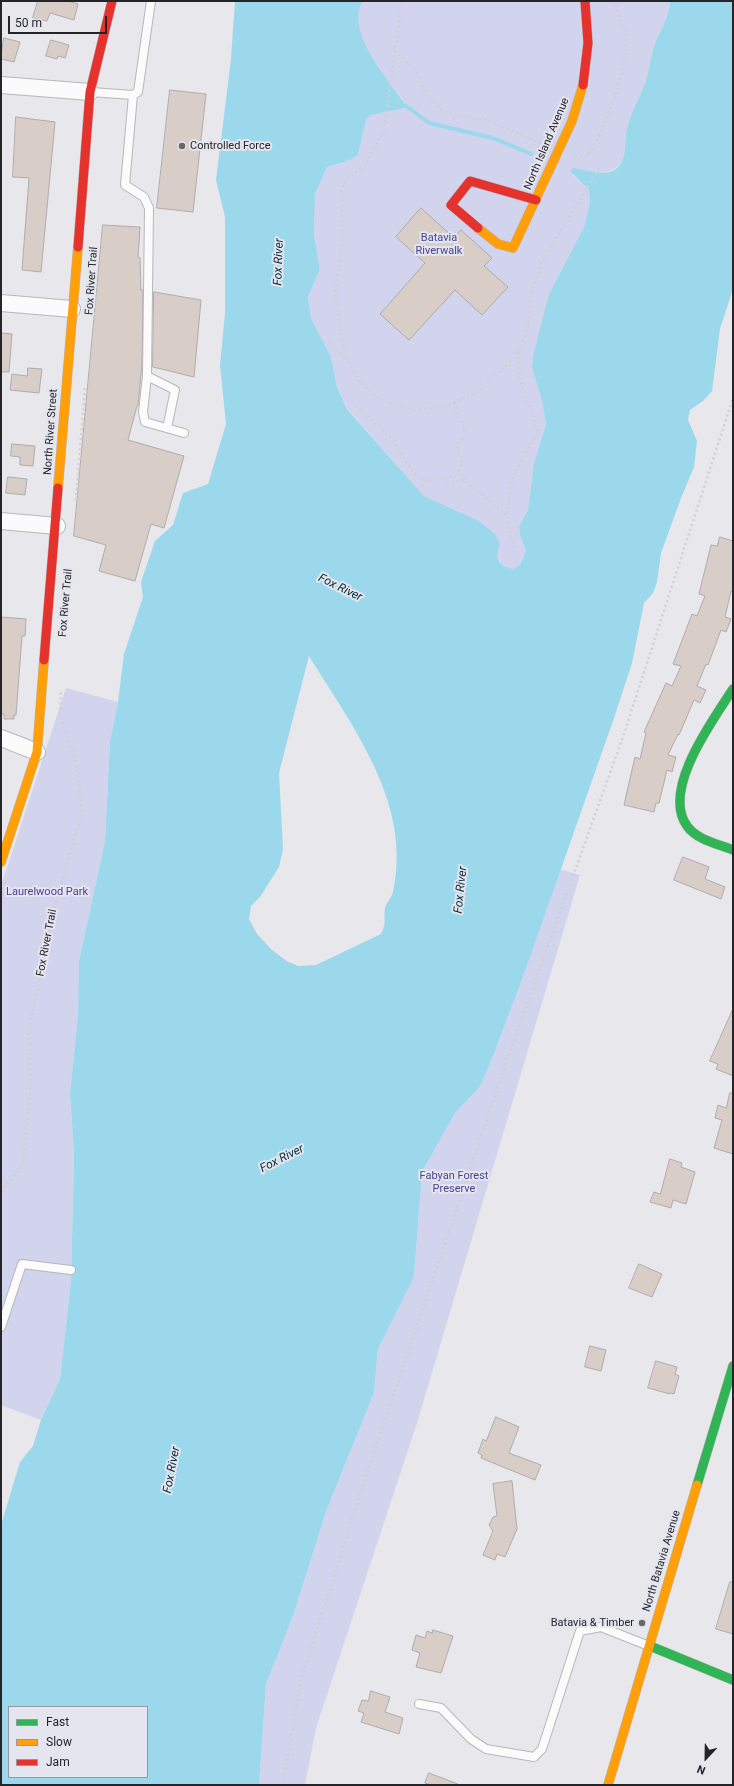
<!DOCTYPE html>
<html>
<head>
<meta charset="utf-8">
<style>
  body { margin:0 }
  #map { position:relative; width:734px; height:1786px; overflow:hidden; background:#e7e7ec; font-family:Roboto,sans-serif }
  canvas { display:block }
  .frame { position:absolute; inset:0; border:2px solid #252529; pointer-events:none }
  .legend { position:absolute; left:8px; top:1706px; width:140px; height:72px; box-sizing:border-box; background:#e4e5ef; border:1px solid #9898a0; margin:0; padding:5px 7px; list-style:none; font-size:12px; color:#252529 }
  .legend li { display:flex; align-items:center; gap:8px; height:20px }
  .legend b { width:20px; border:1px solid #9898a0 }
  .north { position:absolute; left:686px; top:1738px; width:40px; height:40px; -webkit-text-stroke:3px #e4e5ef; paint-order:stroke; rotate:202deg; font-size:11px; font-weight:700; line-height:16px; text-align:center; color:#252529 }
  .north::after { content:''; display:block; margin:auto; width:14px; height:18px; background:#252529; clip-path:polygon(50% 0,100% 100%,50% 72%,0 100%) }
  .scale { position:absolute; left:8px; top:16px; width:99px; height:18px; box-sizing:border-box; border:2px solid #252529; border-top:0; padding-left:5px; font-size:12px; line-height:14px; white-space:nowrap; color:#252529; -webkit-text-stroke:3px #e4e5ef; paint-order:stroke }
</style>
</head>
<body>
<div id="map">
<canvas width="734" height="1786"></canvas>
<div class="frame"></div>
<ul class="legend">
<li><b style="height:5px;background:#30b455"></b>Fast</li>
<li><b style="height:5px;background:#ff9f0a"></b>Slow</li>
<li><b style="height:5px;background:#e5322d"></b>Jam</li>
</ul>
<div class="north">N</div>
<div class="scale">50 m</div>
</div>
<script>
const g = document.querySelector('canvas').getContext('2d');
g.lineJoin = 'round';
function fill(path, color) { g.fillStyle = color; g.fill(path, 'evenodd'); }
function stroke(path, color, width, dash) { g.strokeStyle = color; g.lineWidth = width; g.lineCap = dash ? 'butt' : 'round'; g.setLineDash(dash || []); g.stroke(path); }
function drawText(font, color, halo, rows, align = 'center') {
  g.font = font + ' Roboto,sans-serif'; g.lineWidth = 4; g.setLineDash([]); g.textBaseline = 'middle'; g.strokeStyle = halo; g.fillStyle = color; for (const [text, x, y, turn = 0] of rows) {
    g.save(); g.translate(x, y); g.rotate((+turn || 0) * Math.PI / 180); g.textAlign = isNaN(turn) ? turn : align; if (halo) g.strokeText(text, 0, 0); g.fillText(text, 0, 0); g.restore();
  }
}
fill(new Path2D(`
  M363,1H670C670,16 660,30 655,44C651,54 650,66 647,77C642,93 633,108 628,125C623,139 629,156 616,168C610,175 581,172 571,173L589,190L590,203L584,227L549,294L532,368L542,401L546,424L534,463L528,510L519,528L520,535L526,551L520,565L513,569C504,567 499,563 497,554L460,512L424,496L347,408L337,387L331,357L311,318L308,297L320,269L314,235L315,194L327,167L350,160L358,155L366,120L371,115L405,108V103C389,79 343,32 363,1Z
  M66,688L118,702L110,741L105,841L79,961L78,1015L70,1093L74,1154L71,1280L60,1379L41,1420L1,1405V886Z
  M560,869L580,875L417,1423L316,1728L305,1785H259L266,1684L293,1616L327,1509L374,1393L378,1349L414,1277L422,1172L455,1113L479,1088L488,1069L523,977Z`), '#d2d3ed');
fill(new Path2D(`
  M235,1H363C344,32 389,79 405,104V108L371,115L366,120L358,155L350,160L327,167L315,194L314,235L320,269L308,297L311,318L331,357L337,387L347,409L424,496L479,521L495,534L500,544C495,558 497,565 513,569L520,565L526,551L520,535L519,527L528,510L534,463L546,424L542,401L532,368L533,356L549,294L584,227L590,203L589,190L571,172V169L574,168C585,170 607,177 616,169C629,157 623,139 628,125C633,108 642,93 647,77C650,66 651,54 655,44C660,30 670,16 670,1H733V289L720,329L712,391L703,401L690,410L688,420L697,441L694,467L681,498L661,553L657,582L653,593L644,603L632,663L614,718L523,977L488,1069L479,1088L455,1113L422,1172L414,1277L378,1349L374,1393L327,1509L293,1616L266,1684L259,1785H1V1525L20,1462L33,1446L41,1420L60,1379L71,1280L74,1154L70,1093L78,1015L79,961L105,841L110,741L118,702L124,654L143,597L141,582L155,541L173,525L183,493L208,484L226,424L220,365L225,313V217L216,180L231,59ZM309,656C352,726 413,804 393,892C392,897 388,901 386,905C382,917 388,921 381,934L316,965L299,966L288,962L272,950L257,934L249,919L251,906L260,897L279,867L283,849L279,773ZM9,1707H147V1777H9Z`), '#9cd8eb');
stroke(new Path2D(`
  M405,105L429,123L493,138L531,154`), '#9cd8eb', 4);
const building = new Path2D(`
  M38,1H67L78,4L74,20L50,13L47,21L33,18Z
  M4,38L20,42L14,62L1,59Z
  M51,40L69,45L65,58L58,56L57,59L46,56Z
  M170,90L206,94L193,212L157,208Z
  M16,117L55,122L41,272L22,270L29,178L13,177Z
  M421,208L454,238L461,230L492,258L484,266L508,287L482,315L455,290L409,340L380,314L425,263L396,237Z
  M103,225L140,227L138,257L140,258L141,290H143L142,364L138,406H137L128,440L184,456L164,528L151,524L135,581L99,571L106,545L74,536Z
  M154,292L201,300L194,377L153,367Z
  M1,333L12,334L9,372H1Z
  M28,368L42,369L39,393L10,390L12,374L27,376Z
  M12,444L35,446L33,466L20,465V457L11,456Z
  M8,477L27,479L25,495L6,493Z
  M720,537L733,541V592L731,591L725,617L731,619L726,632L721,630L708,665L706,664L697,686L706,690L700,703L694,700L679,735L678,734L668,755L676,757L672,772L667,770L659,803H656L654,812L624,805L635,757L640,759L646,733L644,732L666,683L672,686L681,666L673,664L692,614L697,616L705,596L699,594L711,545L717,546Z
  M1,617L26,619L25,636H22L16,715H14V719H4V714H1Z
  M683,857L709,867L705,879L725,887L721,899L674,880Z
  M733,1009V1076L716,1069L718,1064L710,1061Z
  M730,1093H733V1154L714,1148L722,1120L715,1118L718,1105L726,1108Z
  M670,1159L682,1163L681,1167L695,1172L686,1204L673,1200L671,1208L650,1202L654,1192L660,1194Z
  M639,1264L662,1274L652,1297L629,1288Z
  M590,1346L606,1350L601,1371L585,1367Z
  M656,1361L677,1367L675,1374L679,1376L674,1394L670,1393V1394L648,1388Z
  M496,1417L519,1427L509,1453L541,1465L535,1480L481,1458L482,1455L478,1453L483,1439L486,1441Z
  M512,1481L517,1529L505,1557L497,1554L495,1560L483,1555L493,1531L489,1525L493,1517L497,1516L493,1484Z
  M730,1582H733V1634L716,1629Z
  M433,1630L453,1636L441,1673L416,1667L420,1653L412,1650L416,1635L425,1638L427,1631L432,1633Z
  M371,1691L390,1697L385,1712L403,1718L399,1734L361,1722L364,1713L358,1711L362,1700L368,1701Z
  M429,1773L458,1784V1785H431L425,1783Z`);
fill(building, '#d9cdc8');
stroke(building, '#adacad', 1);
const lane = new Path2D(`
  M91,92L133,95L138,92L151,1
  M133,95L125,185L144,197L149,208L147,376L143,412L145,422L184,433
  M147,376L175,390L167,428
  M1,1327L22,1264L71,1270
  M419,1704L441,1708L471,1739L486,1749L534,1757L542,1749L580,1631L601,1627L649,1646`);
const street = new Path2D(`
  M1,85L90,92
  M1,303L72,309
  M1,521L57,526
  M1,738L37,752`);
const fast = new Path2D(`
  M733,689C713,720 661,790 687,826C697,840 718,844 733,850
  M697,1485L733,1366
  M650,1646L733,1680`);
const slow = new Path2D(`
  M478,228L498,244L513,248L572,121L583,85
  M58,488L78,247
  M1,862L37,752L44,660
  M608,1785L697,1485`);
const jam = new Path2D(`
  M583,85L588,43L585,1
  M478,228L451,205L470,181L536,200
  M78,247L90,92L112,1
  M44,660L58,488`);
stroke(lane, '#b7b7bb', 10);
stroke(street, '#b7b7bb', 18);
stroke(fast, '#b7b7bb', 10);
stroke(slow, '#b7b7bb', 10);
stroke(jam, '#b7b7bb', 10);
stroke(new Path2D(`
  M402,1L384,130L366,164L345,181L342,188V244L335,294L345,356L360,382L376,397L395,405L415,410L444,406L478,392L508,364L521,347L528,327L531,294L542,262L600,166
  M395,51L417,73L424,91L442,110L456,116L487,120L544,144
  M575,156H587C603,137 629,64 626,40C625,27 617,14 615,1
  M323,342L330,344L344,356
  M455,402L457,416L463,424L465,436L456,445L462,462L459,472L463,478L506,515
  M356,406L391,438L415,475L428,481
  M447,483L465,480
  M417,489L428,481L461,475
  M76,500L85,387
  M514,548L506,515L513,477L538,432L520,379L518,350
  M1,1192L23,1164L30,1095L29,1029L55,906L82,812L76,762L60,716L61,692
  M283,1785L301,1680L364,1482L511,1049L624,734L733,398`), '#d0d0d2', 2.5, [2, 3]);
stroke(lane, '#fbfbfc', 8);
stroke(street, '#fbfbfc', 16);
stroke(fast, '#30b455', 9);
stroke(slow, '#ff9f0a', 9);
stroke(jam, '#e5322d', 9);
for (const [x, y, r, color] of [
  [182,146,4,"#69696d"],
  [642,1623,4,"#69696d"]
]) { const dot = new Path2D(); dot.arc(x, y, r, 0, 2 * Math.PI); g.fillStyle = color; g.fill(dot); stroke(dot, '#e4e5ef', 1.5); }
drawText('11px', '#252529', '#e4e5ef', [
  ["North Island Avenue",547,144,-67],
  ["Fox River Trail",92,281,-86],
  ["North River Street",51,432,-86],
  ["Fox River Trail",66,603,-85],
  ["Fox River Trail",47,943,-79],
  ["North Batavia Avenue",662,1561,-73]
]);
drawText('11px', '#252529', '#e4e5ef', [
  ["Controlled Force",190,146],
  ["Batavia & Timber",634,1623,"right"]
], 'left');
drawText('11px', '#48438d', '#e4e5ef', [
  ["Batavia",439,238],
  ["Riverwalk",439,251],
  ["Laurelwood Park",47,892],
  ["Fabyan Forest",454,1176],
  ["Preserve",454,1189]
]);
drawText('italic 12px', '#052f3a', '#e4e5ef', [
  ["Fox River",279,262,-88],
  ["Fox River",340,588,26],
  ["Fox River",461,890,-84],
  ["Fox River",282,1159,-27],
  ["Fox River",172,1470,-79]
]);
</script>
</body>
</html>
